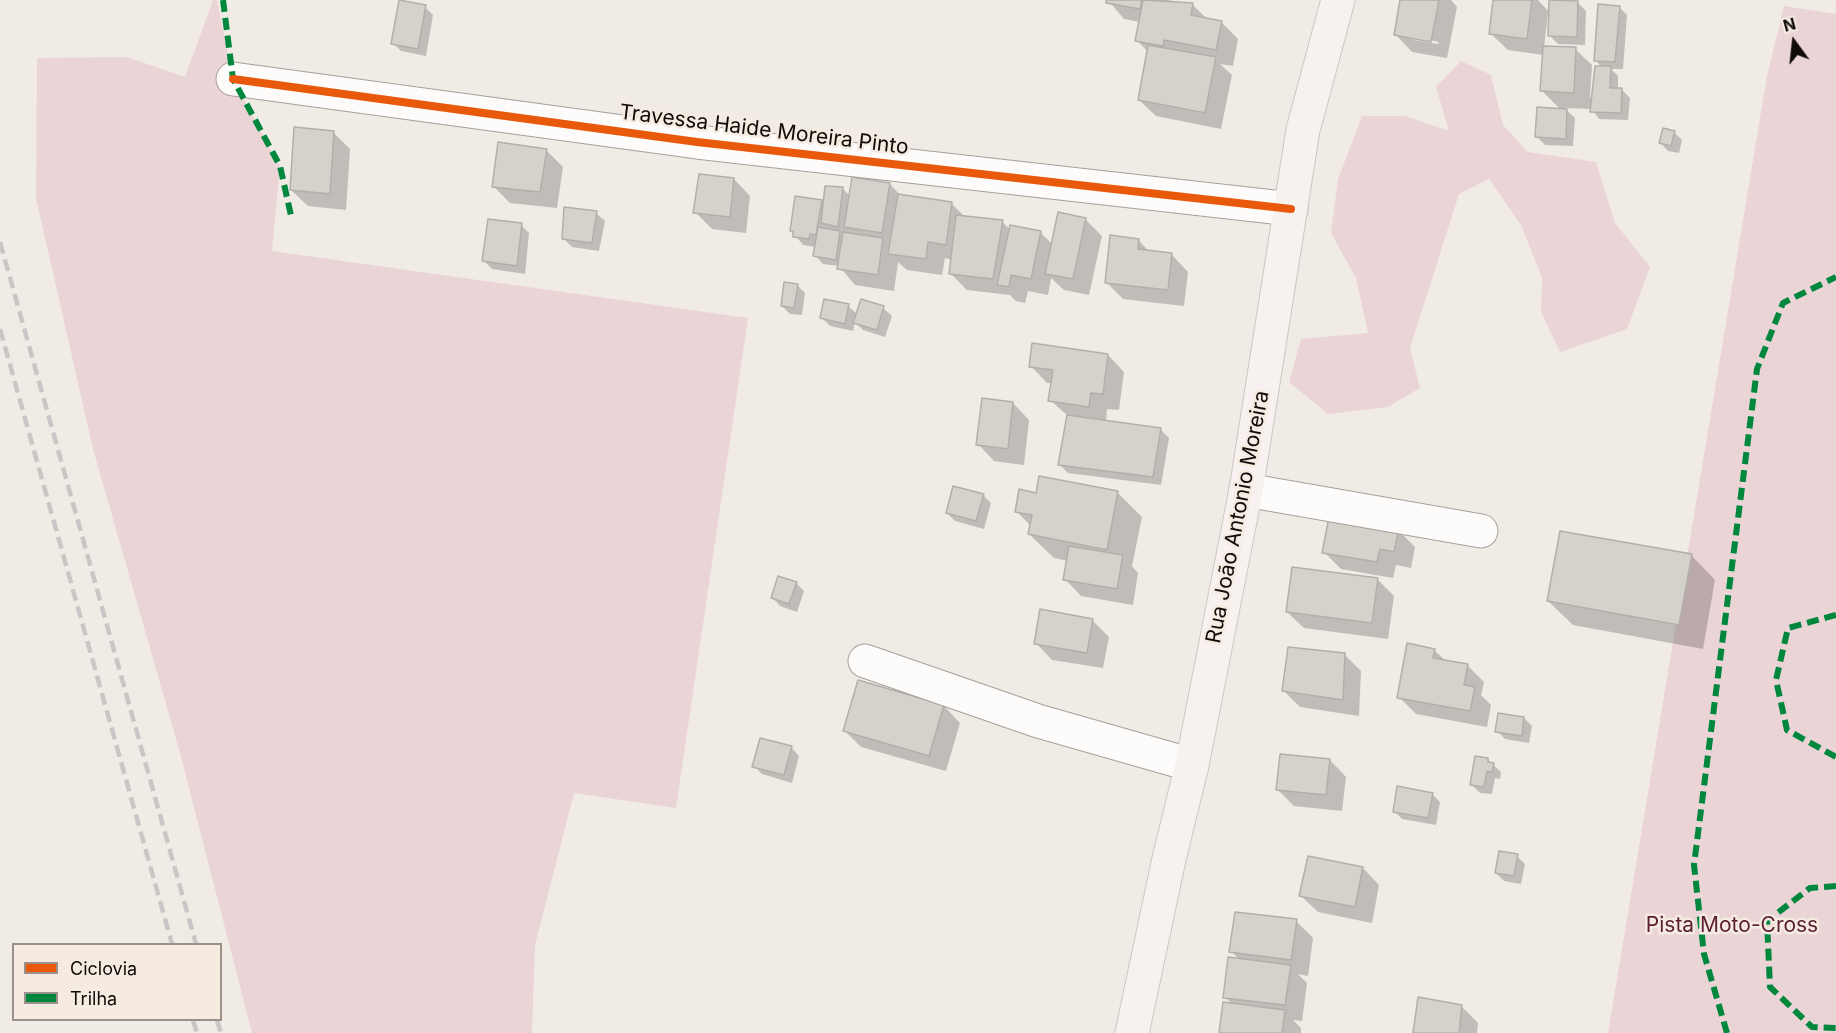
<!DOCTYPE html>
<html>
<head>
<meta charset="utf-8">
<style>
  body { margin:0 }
  #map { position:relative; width:1836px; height:1033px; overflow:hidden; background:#f1ebe5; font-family:Inter,sans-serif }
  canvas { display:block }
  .legend { position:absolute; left:12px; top:943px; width:210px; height:78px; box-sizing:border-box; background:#f6ebe0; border:2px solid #9a918a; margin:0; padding:8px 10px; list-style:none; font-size:18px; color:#0f0b08 }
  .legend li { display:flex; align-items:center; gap:12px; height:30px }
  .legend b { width:30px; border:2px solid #9a918a }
  .north { position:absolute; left:1764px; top:12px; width:60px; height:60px; -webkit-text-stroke:4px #f6ebe0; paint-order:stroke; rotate:345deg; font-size:16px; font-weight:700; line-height:24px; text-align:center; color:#0f0b08 }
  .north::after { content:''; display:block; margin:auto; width:21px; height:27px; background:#0f0b08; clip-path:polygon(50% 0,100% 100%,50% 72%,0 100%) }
</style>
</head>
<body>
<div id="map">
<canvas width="1836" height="1033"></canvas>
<ul class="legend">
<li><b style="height:8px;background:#e8590c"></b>Ciclovia</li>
<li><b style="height:8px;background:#00873e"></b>Trilha</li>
</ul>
<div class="north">N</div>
</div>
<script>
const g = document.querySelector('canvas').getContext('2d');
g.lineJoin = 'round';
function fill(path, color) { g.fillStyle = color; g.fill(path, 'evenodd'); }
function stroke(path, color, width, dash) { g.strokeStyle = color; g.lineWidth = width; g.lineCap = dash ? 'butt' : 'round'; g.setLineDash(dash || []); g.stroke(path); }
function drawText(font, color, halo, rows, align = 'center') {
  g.font = font + ' Inter,sans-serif'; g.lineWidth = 5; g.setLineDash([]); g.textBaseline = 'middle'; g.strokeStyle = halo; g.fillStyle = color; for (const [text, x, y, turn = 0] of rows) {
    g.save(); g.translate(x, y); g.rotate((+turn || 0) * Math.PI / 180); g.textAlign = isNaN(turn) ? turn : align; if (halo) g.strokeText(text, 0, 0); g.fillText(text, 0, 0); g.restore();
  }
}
fill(new Path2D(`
  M213,0H217L233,79L280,166L272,251L748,318L676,808L574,793L535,945L532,1033H252L180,753L93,449L36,198L37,58L127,57L185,77Z
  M1784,6L1836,14V1033H1608L1767,76Z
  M1461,61L1491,75L1503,125L1528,152L1596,162L1615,223L1650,267L1627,329L1560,352L1541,312L1542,278L1521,225L1489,179L1459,194L1410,348L1420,388L1388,407L1328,414L1289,382L1301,339L1368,333L1356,278L1331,233L1338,179L1362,116H1405L1449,131L1436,87Z`), '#ebd4d6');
fill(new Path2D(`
  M1108,0H1167L1192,4L1208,20L1221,22L1238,39L1233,66L1220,64L1232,75L1221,129L1156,116L1139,100L1148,52L1137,40L1140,22L1124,19Z
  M1402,0H1451L1457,7L1447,58L1412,52L1396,35ZM1413,37L1439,42L1438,44L1413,40Z
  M1495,0H1538L1550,13L1578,3L1586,11L1585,45L1558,44L1550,36V14L1548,13L1544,48L1575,49L1592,65L1590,97H1593L1603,68L1595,60L1619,7L1627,15L1623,69H1611L1618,76V90H1622L1630,98L1628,120L1599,119L1592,109L1564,108L1575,118L1573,146L1545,145L1537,137L1561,110L1542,91L1544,55L1508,50L1491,34Z
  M425,7L433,15L426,56L401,51L393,43Z
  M333,132L350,149L346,210L308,206L291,190Z
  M1674,132L1682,140L1679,153L1668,151L1660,142Z
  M546,150L563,167L557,208L510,203L493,186Z
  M734,179L750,196L746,233L712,229L695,212Z
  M890,184L902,197L952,204L966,218L1002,222L1011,230L1041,233L1053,245L1085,219L1102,236L1089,295L1064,290L1051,278L1048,295L1028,291L1025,303L1016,301L1010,295L967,290L950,273L952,260L945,258L942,275L907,270L898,262L894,291L855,285L839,266L823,264L815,255L816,247L803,245L791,230L821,201L824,205L842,188L850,196Z
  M596,213L605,221L599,251L572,247L564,239Z
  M521,225L529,233L525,274L492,269L484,261Z
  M1138,240L1150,252L1172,255L1188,272L1184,306L1123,299L1106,282Z
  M797,285L805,293L802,315L790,314L782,306Z
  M848,306L858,315L883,308L892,316L885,337L863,330L855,322L853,331L830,326L822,318Z
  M1108,355L1124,372L1119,410L1107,409L1106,422L1161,430L1169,438L1161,485L1068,473L1060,465L1069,417L1050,400L1052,383H1047L1031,366Z
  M1013,403L1029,420L1024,465L994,461L978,444Z
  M1117,492L1142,517L1132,566L1138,573L1133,605L1081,596L1065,579L1068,561L1054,558L1029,534L1031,526L1016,511Z
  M983,495L991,503L984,529L955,521L947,513Z
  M1398,530L1415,547L1411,568L1396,565L1393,578L1341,569L1324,552Z
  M1691,555L1715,580L1703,649L1573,625L1548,601Z
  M1377,579L1394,596L1388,639L1304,628L1287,612Z
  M796,583L804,591L797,612L780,606L772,597Z
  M1092,620L1109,637L1103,668L1052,660L1036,643Z
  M1434,650L1446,661L1467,665L1484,682L1481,695L1491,705L1487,727L1416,714L1399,697Z
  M1344,654L1361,671L1359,716L1300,707L1284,691Z
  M944,706L960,723L946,771L861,747L844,730Z
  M1524,718L1532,726L1529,743L1505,739L1497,731Z
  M791,747L799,756L792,783L762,774L754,766Z
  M1330,760L1346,777L1342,811L1294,806L1277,789Z
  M1488,760L1501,772L1500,779L1495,778L1492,794L1480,793L1472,785Z
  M1432,794L1440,802L1436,825L1402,819L1394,811Z
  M1517,856L1525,864L1521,884L1504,881L1496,873Z
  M1363,868L1379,885L1372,923L1318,912L1301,896Z
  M1296,921L1313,938L1308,976L1298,974L1307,983L1302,1021L1293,1020L1301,1028V1033H1221L1233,1005L1225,997L1240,960L1231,951Z
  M1461,1006L1478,1023L1477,1033H1414Z`), '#0003');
const building = new Path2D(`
  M399,0L426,5L418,49L391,44Z
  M1106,0H1142L1140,9L1106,3Z
  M1143,0L1193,3L1191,15L1222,21L1216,50L1164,40L1163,46L1135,41Z
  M1400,0H1439L1431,42L1394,35Z
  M1493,0H1532L1527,39L1489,34Z
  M1549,0L1578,1L1577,37L1548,36Z
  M1598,4L1620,6L1615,62L1594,61Z
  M1148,45L1216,57L1205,113L1138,100Z
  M1543,46L1576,47L1574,93L1540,91Z
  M1595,66H1611L1610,88H1622L1621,113L1590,112Z
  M1537,107L1567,109L1566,139L1535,137Z
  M294,127L334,131L330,194L290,190Z
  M1663,128L1675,131L1671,146L1659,143Z
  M498,142L547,149L540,192L492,187Z
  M699,174L734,178L730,217L693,213Z
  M852,177L890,183L882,233L844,227Z
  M825,186L843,187L838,227L821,223Z
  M898,194L952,202L946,245L928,242L926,259L888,254Z
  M795,196L822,200L816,235L810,234L809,239L793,237V231H790Z
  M564,207L597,211L592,243L562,239Z
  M1058,212L1086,218L1073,279L1045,274Z
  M956,215L1003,220L993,279L949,274Z
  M488,219L522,223L517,266L482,261Z
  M1010,225L1041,231L1031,279L1011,275L1009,287L997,285Z
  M818,227L840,231L836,260L813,256Z
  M843,232L883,238L878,275L837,269Z
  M1110,235L1139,239L1138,249L1172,253L1168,290L1105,283Z
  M784,282L798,284L794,308L781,306Z
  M824,299L849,304L845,324L820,318Z
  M861,299L884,306L877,330L853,323Z
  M1032,343L1108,354L1103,394L1091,393L1089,407L1048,401L1053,370L1029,367Z
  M982,398L1013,402L1008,449L976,445Z
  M1067,415L1161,428L1153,477L1058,465Z
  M1039,476L1118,491L1107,550L1028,534L1032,515L1015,512L1019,489L1036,493Z
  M953,486L984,494L976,521L946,513Z
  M1329,517L1399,529L1394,552L1380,549L1377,562L1322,553Z
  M1560,531L1692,554L1679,625L1547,601Z
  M1069,546L1123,555L1117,589L1063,580Z
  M1292,567L1378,578L1372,623L1286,612Z
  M778,576L797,582L789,604L771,598Z
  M1040,609L1093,619L1087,653L1034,644Z
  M1407,643L1435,649L1433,658L1468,664L1464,685L1475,687L1470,711L1397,698Z
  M1288,647L1345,653L1343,700L1282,691Z
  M858,680L944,705L929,756L843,731Z
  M1498,713L1524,717L1522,736L1495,732Z
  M760,738L792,746L784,775L752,767Z
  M1280,754L1330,759L1326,795L1276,790Z
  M1475,756L1488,758V762L1494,763L1492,772L1487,771L1484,787L1470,785Z
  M1397,786L1433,793L1428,818L1393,812Z
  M1499,851L1518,854L1514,876L1495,873Z
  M1308,856L1363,867L1355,907L1299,896Z
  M1235,912L1297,919L1291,960L1229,952Z
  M1228,957L1291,965L1285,1005L1223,998Z
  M1418,997L1462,1005L1459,1033H1413Z
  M1223,1002L1285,1010L1282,1033H1219Z`);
fill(building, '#d5d2cc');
stroke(building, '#b2afaa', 1.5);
const minor = new Path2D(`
  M233,79L697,142L1291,209
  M1246,490L1481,531
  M865,661L1038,721L1192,765`);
const major = new Path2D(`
  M1132,1033L1169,859L1192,765L1246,490L1303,130L1338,0`);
stroke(minor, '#a5a09b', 35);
stroke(major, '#cac7c4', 35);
stroke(minor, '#fdfcfb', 33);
stroke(major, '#f7f2f0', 33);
stroke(new Path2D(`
  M0,242L196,944
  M0,329L172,944
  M193,1020L197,1033
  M217,1020L221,1033`), '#c9c7c6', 4.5, [12, 6]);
stroke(new Path2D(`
  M223,0L233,79L280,166L292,220
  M1836,615L1788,628L1776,680L1787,730L1836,757
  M1836,886L1810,888L1767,921L1770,987L1812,1027L1836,1028
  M1727,1033L1704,954L1694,865L1757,369L1783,303L1836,277`), '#00873e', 6, [12, 6]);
stroke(new Path2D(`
  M233,79L697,142L1291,209`), '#e8590c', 8);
drawText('21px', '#0f0b08', '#f6ebe0', [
  ["Travessa Haide Moreira Pinto",764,130,7],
  ["Rua João Antonio Moreira",1238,517,-79]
]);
drawText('21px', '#5b1d32', '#f6ebe0', [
  ["Pista Moto-Cross",1732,926]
]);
</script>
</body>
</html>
